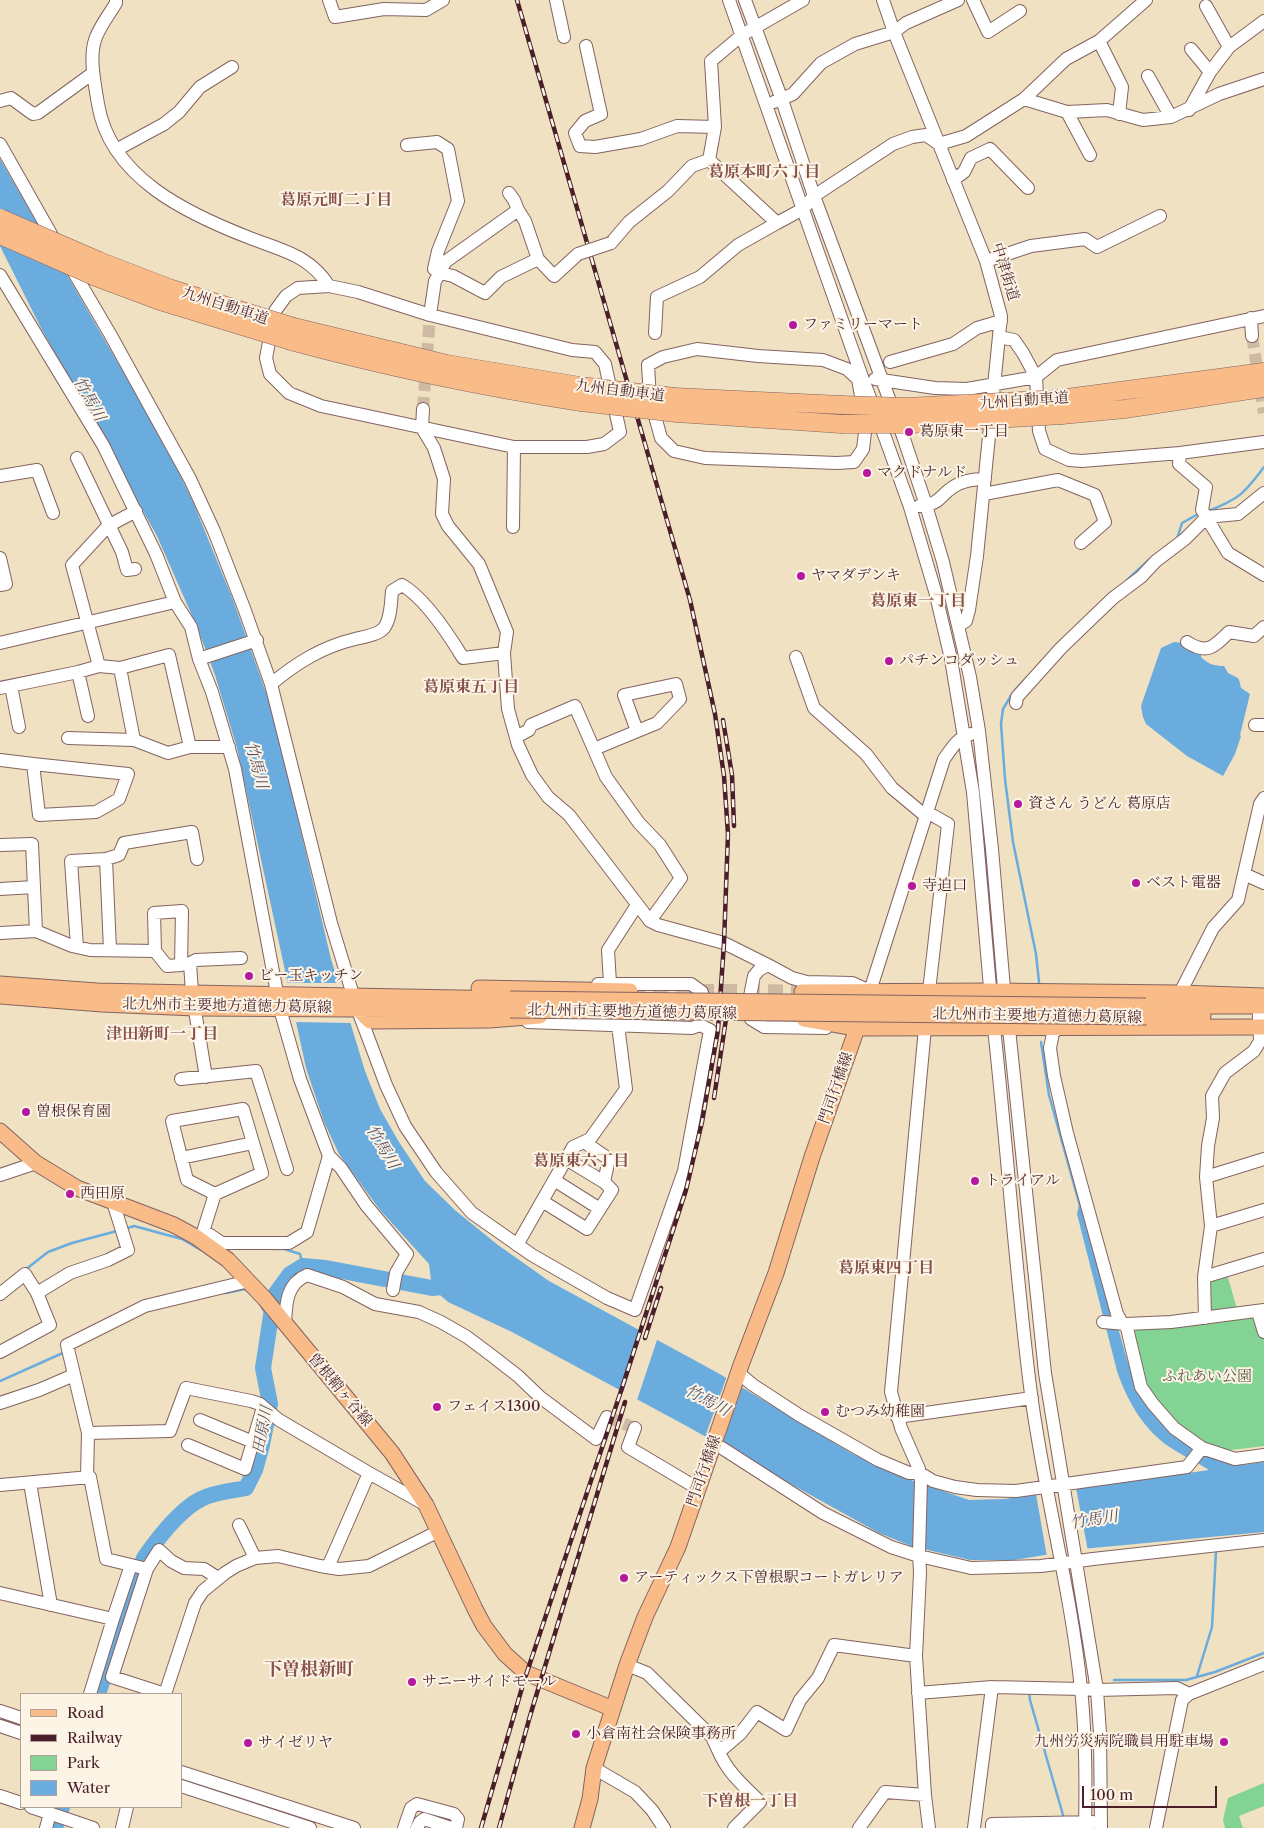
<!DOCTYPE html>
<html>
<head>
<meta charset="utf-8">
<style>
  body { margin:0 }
  #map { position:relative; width:1264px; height:1828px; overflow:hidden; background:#efe1c1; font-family:"Libre Caslon Text",serif }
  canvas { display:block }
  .legend { position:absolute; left:20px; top:1693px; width:162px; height:115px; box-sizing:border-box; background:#fcf5e5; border:1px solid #b59f9b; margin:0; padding:6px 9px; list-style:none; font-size:15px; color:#4a1f2b }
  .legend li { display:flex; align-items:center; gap:10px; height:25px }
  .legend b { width:25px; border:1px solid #b59f9b }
  .scale { position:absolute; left:1082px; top:1786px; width:135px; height:22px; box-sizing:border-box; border:2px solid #4a1f2b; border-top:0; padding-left:6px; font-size:15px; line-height:18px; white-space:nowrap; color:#4a1f2b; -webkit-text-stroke:4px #fcf5e5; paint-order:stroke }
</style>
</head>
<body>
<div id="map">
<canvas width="1264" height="1828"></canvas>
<ul class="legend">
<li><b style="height:6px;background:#f9bc89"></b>Road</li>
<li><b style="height:6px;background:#4a1f2b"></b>Railway</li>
<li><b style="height:14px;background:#82d394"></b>Park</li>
<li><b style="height:14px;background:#6bacdf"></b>Water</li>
</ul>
<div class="scale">100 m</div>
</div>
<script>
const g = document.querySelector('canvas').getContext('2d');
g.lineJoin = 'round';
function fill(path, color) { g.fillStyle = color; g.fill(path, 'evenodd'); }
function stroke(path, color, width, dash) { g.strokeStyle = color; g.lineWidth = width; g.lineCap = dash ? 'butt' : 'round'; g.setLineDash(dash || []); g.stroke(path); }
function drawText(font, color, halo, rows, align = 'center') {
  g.font = font + ' "Libre Caslon Text","Noto Serif JP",serif'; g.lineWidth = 4; g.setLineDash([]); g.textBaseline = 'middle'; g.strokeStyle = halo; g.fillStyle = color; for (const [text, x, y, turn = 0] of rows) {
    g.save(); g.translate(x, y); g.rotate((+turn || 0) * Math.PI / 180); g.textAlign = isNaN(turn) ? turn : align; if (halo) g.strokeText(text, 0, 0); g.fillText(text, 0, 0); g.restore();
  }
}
fill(new Path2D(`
  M1227,1274L1237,1309L1208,1314L1209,1278Z
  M1257,1317L1264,1340V1446L1223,1451L1205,1445L1176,1425L1145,1387L1131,1330Z
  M1264,1783V1806L1239,1816L1243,1828H1225L1223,1820L1228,1798Z`), '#82d394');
fill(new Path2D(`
  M0,159L133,389L178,471L193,502L233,600L272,709L331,959L365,1071L380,1109L399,1142L425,1181L456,1211L498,1245L549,1281L718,1373L853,1454L908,1479L969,1500L1004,1499L1209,1470C1195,1461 1179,1454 1165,1444C1141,1425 1127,1400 1117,1371L1077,1214L1079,1204L1084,1208L1128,1363L1143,1402L1173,1434L1224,1461L1242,1465L1264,1462V1532L1082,1549L1014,1560H970L911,1546L879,1533L681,1423L512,1332L448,1302L432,1288L429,1264L380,1210L339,1154L324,1122L306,1068L237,748L215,675L197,627L157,536L41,328L0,246Z
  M1174,642L1185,643L1201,651V657C1208,664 1214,666 1224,666L1228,673L1238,678C1244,690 1235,684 1250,694L1240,735L1241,736L1235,754L1223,776L1187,756L1146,724L1143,717L1141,706L1161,648Z`), '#6bacdf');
fill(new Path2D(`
  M285,983H341L353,1023L294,1022Z
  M643,1329L658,1337L637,1400L623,1393Z
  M727,1376L743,1385L722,1445L706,1434Z
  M1076,1488L1088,1551L1047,1557L1036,1494Z`), '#efe1c1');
stroke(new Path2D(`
  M1208,511C1239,499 1244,494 1264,467
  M1177,539L1182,523L1200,513
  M1127,580L1151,558
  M1015,690L1027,677
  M1012,694L1003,709L1001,724L1005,779L1013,842L1036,954L1039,982
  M1041,1042L1049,1095L1080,1206
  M125,1229L134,1226L182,1239L201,1250
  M274,1249H284L300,1254L303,1266
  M25,1270L48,1252L72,1243L117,1231
  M226,1293L245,1289L247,1291
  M262,1308L270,1318
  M0,1381L65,1352
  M1197,1676L1212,1627L1216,1551
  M1114,1680H1186L1215,1672L1264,1653
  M1029,1692L1030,1700L1063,1815`), '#6bacdf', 2.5);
stroke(new Path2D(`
  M98,1694L144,1558C158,1538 179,1510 201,1499C214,1492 231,1491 246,1488L255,1470L262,1445L270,1404L263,1368L274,1296L290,1274L303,1266L326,1268L432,1288L453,1286
  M55,1828L62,1807`), '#6bacdf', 16);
stroke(new Path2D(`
  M1252,336L1264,413
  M423,409L430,315
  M607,1417L635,1428`), '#cebaa3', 12, [12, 6]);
stroke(new Path2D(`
  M630,991L802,992`), '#cebaa3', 15, [15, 8]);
const minor = new Path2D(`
  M116,0V3C109,15 99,27 95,40C89,58 95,85 98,104C110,178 188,214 250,238C283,251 309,255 329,286
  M329,0L335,17L384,9L426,10L443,0
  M556,0L564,37
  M729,0L862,377L886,440L910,507L935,591L951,659L973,792L991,999
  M745,0L782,100L814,196L904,439L925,502L943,562L970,677L979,731L992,849L1005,1000
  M883,0L894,32L986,261L1001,316L977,556L969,610L966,621L959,625
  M973,0L988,32L1020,11
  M1206,6L1229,47
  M1099,41L1122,87L1119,114
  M586,46L601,114L585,121L575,133L580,146L595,147L641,139L677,126L715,127
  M1191,49L1210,72
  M1148,76L1171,117
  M1024,99L1067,112L1107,110L1143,120L1171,117L1219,94L1264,79
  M0,101L11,98L33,114L38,113L93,73
  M774,102L793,94L821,63L855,44L894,32L906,23L958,0
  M1189,110L1210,72L1229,47L1264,21
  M1067,112L1090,155
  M0,144L56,243
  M407,145L437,142L448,149L458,201L438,251L434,269L440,273L445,262L518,210L525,221L538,259
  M116,150L164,124L179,112L200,87L232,67
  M709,160L777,223L803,209L814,196L893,144L912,137L926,135L939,144L966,136L1024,99L1066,59L1099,41L1146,0
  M953,180L964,172L971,158L990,149L1028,188
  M509,193L514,200L518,210
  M611,243L629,222L668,191L692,166L709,160L715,127L711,61L742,35L803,0
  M986,261L1031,246L1085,239L1097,247L1160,216
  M69,264L110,334L190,479L214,531L244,608L271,684L331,923L357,1008L386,1085L405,1126L436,1172L472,1213L532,1255L607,1298L635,1310L684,1171L710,1030L700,1025
  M0,275L103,445L156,554L175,602L191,627L199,659L212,692L235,769L280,1009L300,1079L329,1156L307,1232L289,1243H222L204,1231
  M329,286L358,292L430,315L572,350L595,352L605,364L620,432L604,444L587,447H514L321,406L289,393L270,374L266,358L275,311L286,296L298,288Z
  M430,315L435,281L440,273L453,276L485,293L501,277L538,259L554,276L578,254
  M1251,318L1252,336
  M655,333L657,297L700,277L738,245L777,223
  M999,337L1014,340L1023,353L1036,377L1039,431L1045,449L1069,460L1082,461L1180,453L1264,442
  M697,349L758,356L823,360L847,369L858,379L866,424L863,449L854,462L837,463L705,458L674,451L661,438L650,398L648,365L663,357Z
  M890,362L953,344L977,328L1001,321
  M875,379L935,388L967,389L1036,377L1057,360L1264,316
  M423,409L422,428L434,448L444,479L442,514L448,526L479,564L507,632L504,653L508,709L518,745L532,775L548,797L569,815L650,921L658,925L724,943L768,965
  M1180,453L1179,464L1206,487L1202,510L1228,553L1264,575
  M77,458L122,552L127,570L135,569
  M0,476L37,470L53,513
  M984,494L1058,480L1095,495L1105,522L1081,543
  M919,506C941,504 938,497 953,487C963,480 974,479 985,479
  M513,527L514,447
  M0,558L6,584L0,585
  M1187,642C1207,655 1214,647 1229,632L1254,636L1264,627
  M0,643L175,602
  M796,657L814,708L866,754L892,788L922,813L927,812L948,824L929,991
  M199,659L257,640
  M99,666L120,668L169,655L190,747L168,753L134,740L120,668
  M78,672L88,716
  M271,684C298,662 322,647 355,639C364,637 378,635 384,628C391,619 391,602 392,591L402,585C425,598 449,635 463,658L504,653
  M11,686L19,727
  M0,688L78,672L99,666L72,565L108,526L136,511
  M1016,703L1017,697L1061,648L1113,598L1141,577L1156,561L1185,539L1207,517L1238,514L1264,493
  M1255,725H1264
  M516,737L529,730L531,725L575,706L606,777L639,823L660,845L681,878L650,921
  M68,738L134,740
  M190,747H229
  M594,749L657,723L680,699L676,684L624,695L637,731
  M0,760L33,764
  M33,764L128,774L119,799L96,812L39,815Z
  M0,845L32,844L36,931
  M106,859L119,855L124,843L192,832L197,859
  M1244,874L1264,883
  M0,889L34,887
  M0,933L36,931L72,946L90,950L155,951L167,966L181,965L190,963L192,993L206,1077
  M77,947L71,861L106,859L110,950
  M155,951L154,913L182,911L181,965
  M190,963L196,960L241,958
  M610,983L608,950L637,905
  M1180,993L1213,928L1238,900L1260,804L1264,798
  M993,1019C1007,1144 1015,1270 1031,1394C1044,1493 1071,1590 1081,1689C1086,1735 1086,1782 1085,1828
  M1008,1019L1045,1373L1097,1690L1100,1733L1101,1828
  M528,1022L692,1028L700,1025L702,992L691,984H598
  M826,1028L764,1027L751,1019L747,1011L754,976L759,970L768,965L792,978L807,982L852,983L870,991L944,759C952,748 957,738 971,734
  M925,1028L891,1392L901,1428L919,1469L921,1481L919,1552L920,1573L916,1656L925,1795L929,1828
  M1059,1028L1053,1033L1050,1048L1054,1076L1067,1133L1117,1314L1122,1323
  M181,1079L256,1071L287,1169
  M329,1156L341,1168L366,1205L407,1254L396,1273L393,1290
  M181,1158L253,1143
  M566,1159L604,1182
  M0,1175L36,1163
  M1206,1177L1264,1159
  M554,1180L600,1209
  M542,1201L587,1229L612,1190L604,1182L609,1159L584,1142
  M1211,1226L1264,1210
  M201,1238L215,1194L262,1173L243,1109L172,1121L187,1180L215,1194
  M517,1245L573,1147L590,1139L626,1089L618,1025
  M1204,1277L1264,1259
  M249,1281L145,1306L67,1345L88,1433L170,1431L186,1388L251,1401L260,1404L279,1420L369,1473L426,1505
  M0,1294L25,1274L37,1293
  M1258,1312L1264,1332
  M1205,1318L1204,1277L1211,1226L1206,1177L1208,1146L1213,1118L1212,1096L1225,1073L1254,1051L1260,1041L1258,996
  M1103,1322L1126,1324L1171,1322L1264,1310
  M285,1324C286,1304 286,1284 307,1275L343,1287L375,1304L419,1312L441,1322L467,1337L491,1355L518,1376L540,1397L596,1439L607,1417
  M1126,1324L1141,1387L1153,1404L1174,1428L1202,1448L1235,1459L1264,1455
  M0,1352L50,1325L37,1293L70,1273L108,1260L128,1250L113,1202
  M742,1376L753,1385L799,1415L878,1460L909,1473H920L933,1481L955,1487L977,1490L1016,1491L1187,1467L1202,1448
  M0,1403L39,1390L74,1375
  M897,1417L1032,1398
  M200,1420L253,1442
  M635,1428L628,1447L697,1488
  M188,1445L245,1469L263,1407
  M722,1448L823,1513L891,1547L919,1556L971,1568L1041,1566L1093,1559L1264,1540
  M87,1478L88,1433
  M30,1483L51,1605
  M0,1485L90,1477L106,1559L131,1565
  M239,1525L255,1558
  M328,1567L369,1473
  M147,1569L159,1550L171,1561L184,1568L204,1569L218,1578
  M0,1593L113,1619L90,1694
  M113,1619L131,1565L147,1569L112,1677L165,1694
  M627,1665L647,1673L712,1737L719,1752L740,1734L757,1712L786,1730L800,1700L818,1678L834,1645L916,1656
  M918,1693L992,1687L1081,1689L1097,1690L1177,1688L1189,1694L1264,1664
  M165,1694L195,1603L203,1591L225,1573L236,1566L255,1558L278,1556L320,1566L339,1569L369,1566L437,1532
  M0,1711L21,1718
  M0,1726L21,1733
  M719,1752C728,1773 744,1786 760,1802L734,1828
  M594,1768L635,1792L652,1810L664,1828
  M181,1772L354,1828
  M181,1786L310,1828
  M0,1796L21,1803
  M31,1807L93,1828
  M46,1828L50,1813
  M122,1828L127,1807
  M404,1828L411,1808L417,1804L454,1814L458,1819L456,1828
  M417,1828L420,1822L424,1819L451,1828
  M859,1828L885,1792L925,1795
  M974,1828L992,1687
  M992,1828V1824L1093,1822
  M1156,1828L1182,1700L1189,1694`);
const major = new Path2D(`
  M0,984L97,991L192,993L510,999
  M479,988L630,991
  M802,992L990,991L1180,993L1264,996
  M0,996L102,1004L195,1008L510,1010
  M1146,1006H1264
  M357,1008L370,1021L489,1020L540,1016
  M1147,1017L1203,1016
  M804,1019L856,1028L1264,1027
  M0,1131L36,1163L77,1188L174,1225L196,1237L228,1260L265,1299L392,1453L426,1505L475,1609L484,1626L505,1654L526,1673L613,1709
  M582,1828L590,1799L594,1768L627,1665L645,1617L678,1547L741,1365L776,1273L812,1157L870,991`);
const highway = new Path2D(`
  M294,327L447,364L580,386
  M291,341C387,367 483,387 581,402
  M675,397L842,405
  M1059,399L1264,372
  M677,413L841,424
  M1062,415L1125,409L1264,388`);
stroke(minor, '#846360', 14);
stroke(major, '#846360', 17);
stroke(highway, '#846360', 19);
stroke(minor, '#fff', 12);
stroke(major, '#f9bc89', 15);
stroke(highway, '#f9bc89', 18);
const rail = new Path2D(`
  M723,720L732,775L734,826
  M714,1098L726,1019
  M645,1338L661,1288
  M481,1828L524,1681L621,1391L686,1190L702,1122L718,1030L724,943L728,834L724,776L715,714L690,600L517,0
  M499,1828L530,1716L625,1402`);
stroke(rail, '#4a1f2b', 4.5);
stroke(rail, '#fcf5e5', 2.5, [8]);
const minorBridge = new Path2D(`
  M578,254L611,243`);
const majorBridge = new Path2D(`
  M510,999L1146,1006
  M510,1010L1147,1017`);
const highwayBridge = new Path2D(`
  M0,218L99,261L169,288L294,327
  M0,235L96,277L163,302L291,341
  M580,386L675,397
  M581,402L677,413
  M842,405L906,407L1059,399
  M841,424H910L1062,415`);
stroke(minorBridge, '#846360', 14, []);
stroke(majorBridge, '#846360', 17, []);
stroke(highwayBridge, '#846360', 19, []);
stroke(minorBridge, '#fff', 12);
stroke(majorBridge, '#f9bc89', 15);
stroke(highwayBridge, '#f9bc89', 18);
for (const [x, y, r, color] of [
  [793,325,5,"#b5179e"],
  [909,432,5,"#b5179e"],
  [867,473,5,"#b5179e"],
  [801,576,5,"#b5179e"],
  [889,661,5,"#b5179e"],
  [1018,804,5,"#b5179e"],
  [1136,883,5,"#b5179e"],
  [912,886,5,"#b5179e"],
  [249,976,5,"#b5179e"],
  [26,1112,5,"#b5179e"],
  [975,1181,5,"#b5179e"],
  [70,1194,5,"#b5179e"],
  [437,1407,5,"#b5179e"],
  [825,1412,5,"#b5179e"],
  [624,1578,5,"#b5179e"],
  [412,1682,5,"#b5179e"],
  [576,1734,5,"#b5179e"],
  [1224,1742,5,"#b5179e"],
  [248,1743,5,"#b5179e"]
]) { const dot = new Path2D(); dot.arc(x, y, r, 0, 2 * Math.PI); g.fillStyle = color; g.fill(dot); stroke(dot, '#fcf5e5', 2); }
drawText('15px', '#4a1f2b', '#fcf5e5', [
  ["中津街道",1005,272,73],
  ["九州自動車道",225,306,18],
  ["九州自動車道",620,391,7],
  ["九州自動車道",1024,401,-4],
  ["北九州市主要地方道徳力葛原線",227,1006,1],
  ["北九州市主要地方道徳力葛原線",632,1012,1],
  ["北九州市主要地方道徳力葛原線",1037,1016,1],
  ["門司行橋線",836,1088,-71],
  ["曽根鞘ヶ谷線",340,1390,50],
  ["門司行橋線",704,1471,-71]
]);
drawText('15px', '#4a1f2b', '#fcf5e5', [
  ["ファミリーマート",803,325],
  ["葛原東一丁目",919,432],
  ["マクドナルド",877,473],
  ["ヤマダデンキ",811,576],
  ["パチンコダッシュ",899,661],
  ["資さん うどん 葛原店",1028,804],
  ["ベスト電器",1146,883],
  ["寺迫口",922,886],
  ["ビー玉キッチン",259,976],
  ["曽根保育園",36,1112],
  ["トライアル",985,1181],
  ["西田原",80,1194],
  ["フェイス1300",447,1407],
  ["むつみ幼稚園",835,1412],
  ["アーティックス下曽根駅コートガレリア",634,1578],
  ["サニーサイドモール",422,1682],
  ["小倉南社会保険事務所",586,1734],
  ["九州労災病院職員用駐車場",1214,1742,"right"],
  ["サイゼリヤ",258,1743]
], 'left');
drawText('15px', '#5b554a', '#fcf5e5', [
  ["ふれあい公園",1207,1377]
]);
drawText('bold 16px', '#88504c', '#fcf5e5', [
  ["葛原本町六丁目",764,172],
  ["葛原元町二丁目",336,200],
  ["葛原東一丁目",918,601],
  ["葛原東五丁目",471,687],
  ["津田新町一丁目",162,1034],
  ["葛原東六丁目",581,1161],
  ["葛原東四丁目",886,1268],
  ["下曽根一丁目",750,1801]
]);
drawText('italic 16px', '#56506a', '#fcf5e5', [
  ["竹馬川",89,399,61],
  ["竹馬川",256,765,75],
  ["竹馬川",382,1147,59],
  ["竹馬川",707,1401,28],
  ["田原川",263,1430,-79],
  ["竹馬川",1094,1520,-9]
]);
drawText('bold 18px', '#88504c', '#fcf5e5', [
  ["下曽根新町",309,1670]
]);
</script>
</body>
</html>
